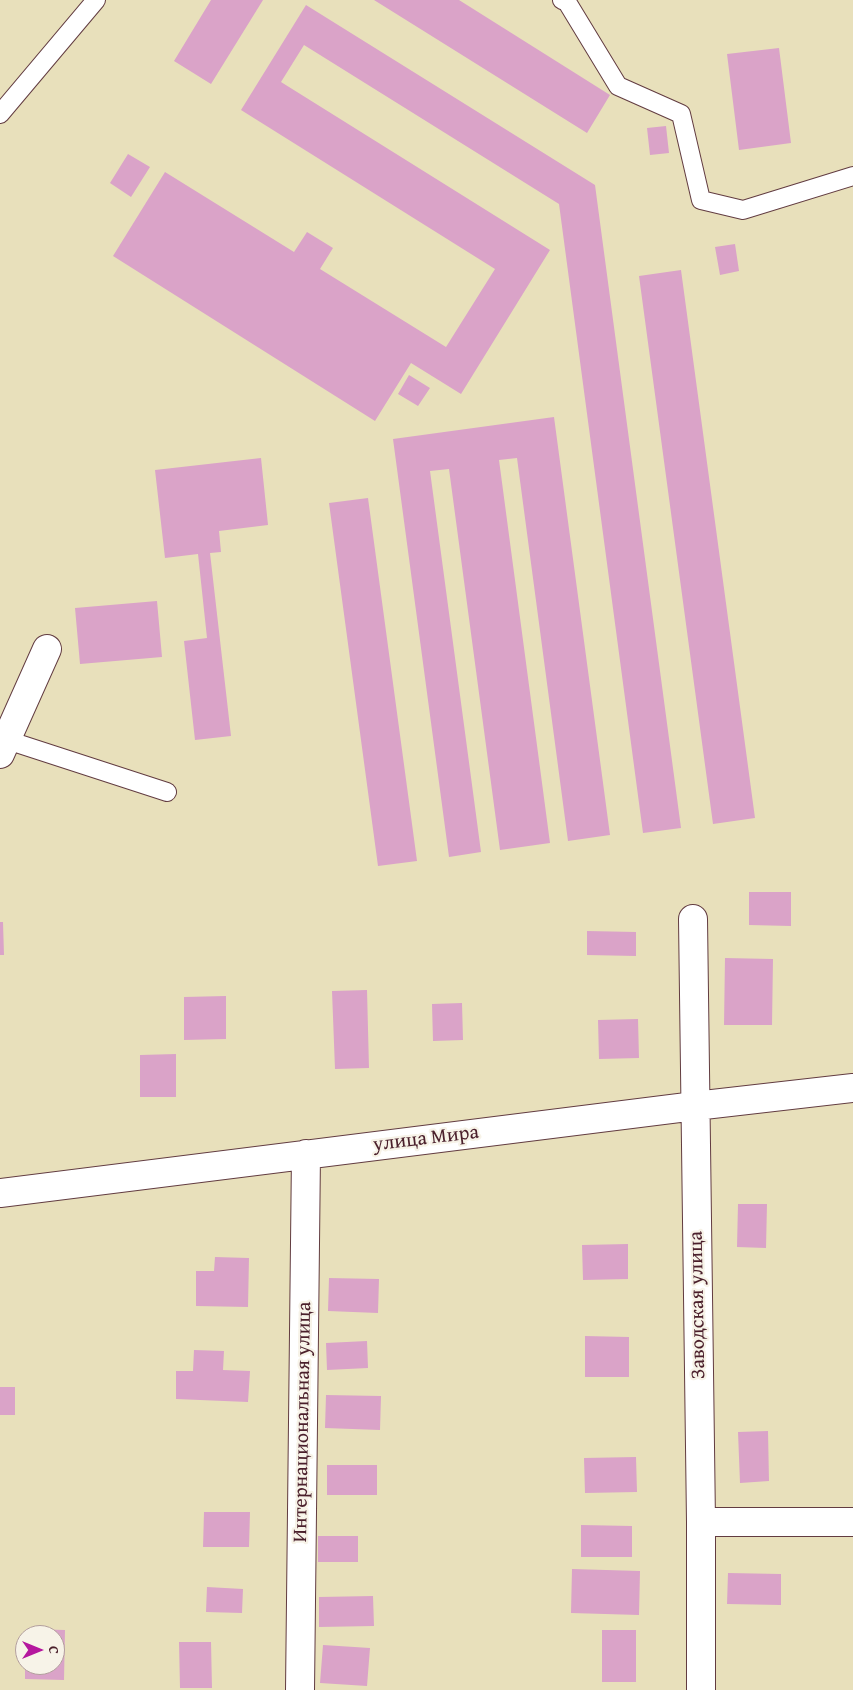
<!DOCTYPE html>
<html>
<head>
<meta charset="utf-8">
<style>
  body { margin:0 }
  #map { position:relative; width:853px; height:1690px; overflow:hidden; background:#e8e0bb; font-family:"Gentium Book Plus",serif }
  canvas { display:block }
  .north { position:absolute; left:15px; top:1625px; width:50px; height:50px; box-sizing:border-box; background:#f7f3e8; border:1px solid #b29e9c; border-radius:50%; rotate:90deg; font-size:14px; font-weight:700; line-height:20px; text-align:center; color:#4a1f2b }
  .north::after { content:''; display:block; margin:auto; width:18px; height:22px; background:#b5179e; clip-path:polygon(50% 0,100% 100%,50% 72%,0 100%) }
</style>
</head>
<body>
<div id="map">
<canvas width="853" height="1690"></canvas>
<div class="north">С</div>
</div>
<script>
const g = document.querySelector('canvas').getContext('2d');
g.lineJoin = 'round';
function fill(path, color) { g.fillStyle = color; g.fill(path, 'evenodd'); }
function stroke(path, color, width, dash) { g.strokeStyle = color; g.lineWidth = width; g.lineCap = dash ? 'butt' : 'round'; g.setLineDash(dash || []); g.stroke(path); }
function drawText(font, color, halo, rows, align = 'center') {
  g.font = font + ' "Gentium Book Plus",serif'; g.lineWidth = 4.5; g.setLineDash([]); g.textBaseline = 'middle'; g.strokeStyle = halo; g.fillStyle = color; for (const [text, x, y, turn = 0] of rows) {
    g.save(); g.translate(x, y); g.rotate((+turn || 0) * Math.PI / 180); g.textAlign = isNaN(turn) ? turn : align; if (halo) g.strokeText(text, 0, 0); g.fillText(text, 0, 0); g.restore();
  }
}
fill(new Path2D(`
  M211,0H263L211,84L174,61Z
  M374,0H459L610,95L587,133Z
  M306,5L595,185L681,828L643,833L559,204L304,45L281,82L550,250L461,394L411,363L375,421L113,256L165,172L294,252L307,232L333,248L320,269L446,347L495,269L241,110Z
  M779,48L791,143L739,150L727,54Z
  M666,126L669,153L650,155L647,128Z
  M128,154L150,167L131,197L110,183Z
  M735,244L739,271L720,275L715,247Z
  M681,270L755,818L713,824L639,276Z
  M409,375L430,388L418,406L398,394Z
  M554,417L610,835L568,841L517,458L499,460L550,843L500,850L449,469L430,471L481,852L449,857L393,439Z
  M261,458L268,525L219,531L221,552L210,553L231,736L195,740L184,641L207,638L198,554L165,558L155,470Z
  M368,498L417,861L378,866L329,503Z
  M157,601L162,657L80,664L75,608Z
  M749,892H791V926L749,925Z
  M0,922H3L4,955H0Z
  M587,931L636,932V956L587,955Z
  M725,958L773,959L772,1025H724Z
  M367,990L369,1068L335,1069L332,991Z
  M226,996V1039L184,1040V997Z
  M462,1003L463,1040L433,1041L432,1004Z
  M638,1019L639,1058L599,1059L598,1020Z
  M176,1054V1097H140V1055Z
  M738,1204H767L766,1248L737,1247Z
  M628,1244V1279L583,1280L582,1245Z
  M215,1257L249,1258L248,1307L196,1306V1271H214Z
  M329,1278L379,1279L378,1313L328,1311Z
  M585,1336L629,1337V1377H585Z
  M367,1341L368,1368L327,1370L326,1343Z
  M194,1350L224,1351L223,1370L250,1371L248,1402L176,1399V1371H193Z
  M0,1387H15V1415H0Z
  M326,1395L381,1396L380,1430L325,1428Z
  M768,1431L769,1481L740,1483L738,1432Z
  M636,1457L637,1492L585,1493L584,1458Z
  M327,1465H377V1495H327Z
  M204,1512H250L249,1547H203Z
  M581,1525L632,1526V1557H581Z
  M318,1536H358V1562H318Z
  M572,1569L640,1571L639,1615L571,1613Z
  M728,1573L781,1574V1605L727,1604Z
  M207,1587L243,1589L242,1613L206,1612Z
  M373,1596L374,1626L319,1627V1597Z
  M26,1629L65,1630L64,1680L25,1679V1665H55V1635H26Z
  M602,1630H636V1682H602Z
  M179,1642H211L212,1688H180Z
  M323,1645L370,1648L367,1686L320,1683Z`), '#daa3c8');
const lane = new Path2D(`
  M562,0L567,2L618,86L681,114L701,200L743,210L853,176
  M0,114L96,0
  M0,731L7,740L167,792`);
const street = new Path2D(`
  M0,754L47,649
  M693,919L701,1522V1690
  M0,1193L695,1106L853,1088
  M701,1522H853
  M300,1690L306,1154`);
stroke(lane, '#623c41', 20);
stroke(street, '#623c41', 30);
stroke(lane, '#fff', 18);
stroke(street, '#fff', 28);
drawText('20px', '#4a1f2b', '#f7f3e8', [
  ["улица Мира",426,1139,-7],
  ["Заводская улица",698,1305,-91],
  ["Интернациональная улица",303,1422,-89]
]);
</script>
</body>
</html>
